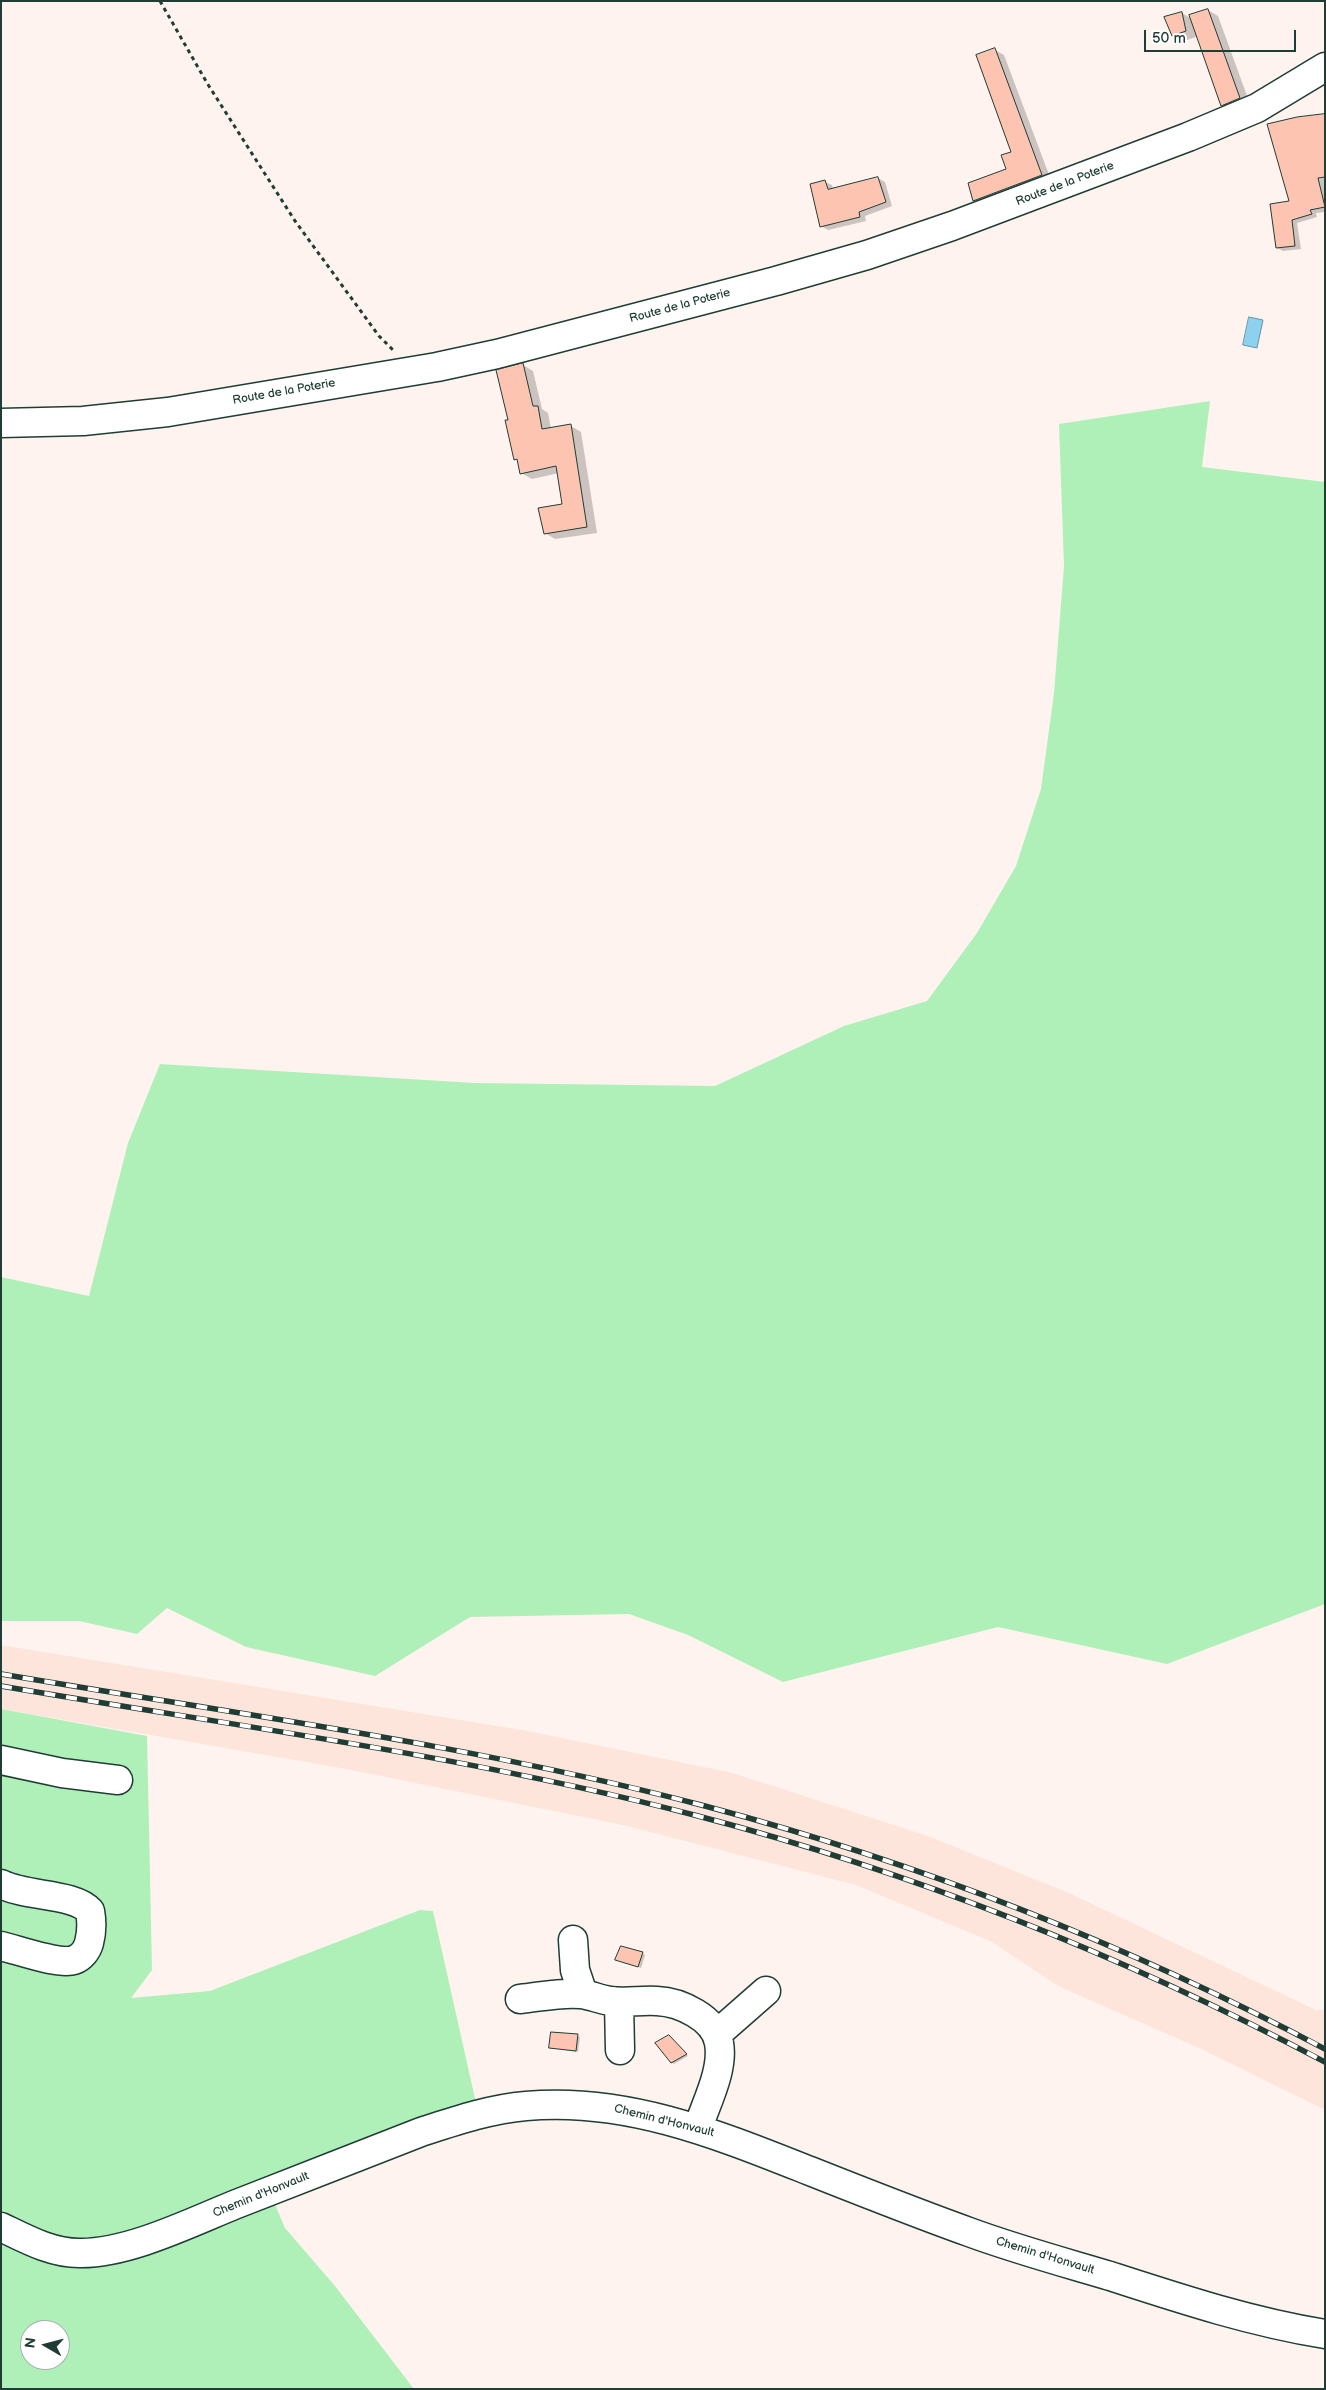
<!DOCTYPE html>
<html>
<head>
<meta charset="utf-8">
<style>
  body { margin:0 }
  #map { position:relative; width:1326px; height:2390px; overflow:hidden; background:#fff3ef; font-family:"Balsamiq Sans",sans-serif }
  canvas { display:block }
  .frame { position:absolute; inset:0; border:2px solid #1f3d34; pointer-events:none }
  .north { position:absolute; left:20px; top:2320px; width:50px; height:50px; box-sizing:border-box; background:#fff; border:1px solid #a5b1ae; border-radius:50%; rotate:278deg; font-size:14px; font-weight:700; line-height:20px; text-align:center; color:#1f3d34 }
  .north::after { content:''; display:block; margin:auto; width:18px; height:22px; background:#1f3d34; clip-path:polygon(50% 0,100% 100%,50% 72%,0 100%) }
  .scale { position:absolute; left:1144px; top:30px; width:152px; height:22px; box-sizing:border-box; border:2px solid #1f3d34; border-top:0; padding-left:6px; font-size:15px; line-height:18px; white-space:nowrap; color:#1f3d34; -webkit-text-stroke:4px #fff; paint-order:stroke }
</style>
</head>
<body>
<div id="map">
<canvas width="1326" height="2390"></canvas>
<div class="frame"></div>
<div class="north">N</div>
<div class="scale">50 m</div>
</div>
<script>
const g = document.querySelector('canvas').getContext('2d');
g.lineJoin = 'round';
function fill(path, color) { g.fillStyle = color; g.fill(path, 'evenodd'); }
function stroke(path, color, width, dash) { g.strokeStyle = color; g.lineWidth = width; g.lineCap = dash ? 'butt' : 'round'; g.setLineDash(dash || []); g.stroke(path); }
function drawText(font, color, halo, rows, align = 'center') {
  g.font = font + ' "Balsamiq Sans",sans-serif'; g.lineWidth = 4; g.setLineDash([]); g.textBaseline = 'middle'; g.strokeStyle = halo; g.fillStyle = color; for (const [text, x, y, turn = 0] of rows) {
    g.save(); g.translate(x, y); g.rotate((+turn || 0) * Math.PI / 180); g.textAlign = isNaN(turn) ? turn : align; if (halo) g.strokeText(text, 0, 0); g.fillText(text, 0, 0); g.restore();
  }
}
fill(new Path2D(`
  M1,1645L528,1731L733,1773L928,1836L1069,1893L1316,2010H1325V2110L1201,2049L1058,1986L992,1942L856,1885L623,1825L346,1769L1,1709Z`), '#fee5dc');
fill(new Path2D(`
  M1210,401L1202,467L1325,482V1604L1167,1664L998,1627L783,1682L688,1635L629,1614L470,1617L375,1676L246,1647L167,1608L137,1634L79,1621H1V1277L89,1296L128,1143L160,1064L475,1083L715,1086L844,1026L927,1001L977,933L1016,866L1041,789L1054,693L1064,566L1059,424Z
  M1,1709L147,1736L152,1970L131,1998L210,1991L420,1910L433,1911L476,2103L266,2183L285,2228L335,2286L414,2389H1ZM30,2330H60V2360H30Z`), '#aff0b9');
const water = new Path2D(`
  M1249,317L1263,320L1257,348L1243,345Z`);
fill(water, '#8dd1ef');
stroke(water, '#6196a4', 1);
fill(new Path2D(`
  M1208,10L1218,16L1250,104L1233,111L1222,105L1196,30V37L1184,41L1173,35L1182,13L1192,19Z
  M995,50L1004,55L1051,180L984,205L974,200L1008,169L1013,153Z
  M1325,116V212L1316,213L1317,217L1297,223L1301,249L1283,251L1277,248L1290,202Z
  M878,178L885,182L892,206L865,216L866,221L828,230L821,226L825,182L832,185L833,189Z
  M523,365L533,371L542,409L548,413L551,429L571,426L581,432L597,533L555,539L545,533L564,505L559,473L532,479L521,473L519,461L515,459L510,421Z
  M642,1953L645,1955L641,1968L620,1961Z
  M577,2036L580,2037L578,2052L551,2048Z
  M669,2036L688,2056L674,2064L671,2062Z`), '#0003');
const building = new Path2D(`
  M1208,9L1240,98L1221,106L1189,15Z
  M1182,12L1186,31L1172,36L1164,17Z
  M995,48L1042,175L973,201L968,183L1006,169L1001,155L1011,152L976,55Z
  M1325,114V177L1318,178L1325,207L1310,210L1312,214L1292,220L1295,246L1276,248L1270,204L1289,201L1267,124L1297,117Z
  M878,177L886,202L859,212L860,217L820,227L810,184L825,180L828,189Z
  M523,363L533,406H538L542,429L571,424L587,527L544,534L538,508L562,504L556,466L520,474L517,459L514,460L505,420H508L496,370Z
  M621,1946L643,1952L638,1967L615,1960Z
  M551,2032L578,2034L576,2051L549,2048Z
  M669,2035L687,2054L671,2063L655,2043Z`);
fill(building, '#fdc4b1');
stroke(building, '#1f3d34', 1);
const minor = new Path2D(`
  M1,423L83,421L168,412L437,367L497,354L776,281L867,255L952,226L1188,137L1257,108L1325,67
  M1,1760L62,1773L118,1780
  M1,1884C26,1897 74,1893 90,1911C92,1922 92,1932 89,1943C87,1950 82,1957 74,1960C59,1965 18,1950 1,1946
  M573,1940L575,1970L583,1994
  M520,1999C540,1997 561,1992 581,1994C591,1995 601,2000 611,2001C626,2003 641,2000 657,2001C680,2002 715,2018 719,2043C724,2070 706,2103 698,2128
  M619,2002L620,2050
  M717,2034L766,1991
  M1,2227C26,2239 51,2253 79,2253C127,2254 190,2223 234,2205C296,2181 359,2156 421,2132C455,2121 490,2109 526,2106C627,2097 719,2135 810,2171C863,2192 916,2213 969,2232C1015,2249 1063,2262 1110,2276C1181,2299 1251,2322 1325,2334`);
stroke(minor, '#1f3d34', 31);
stroke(new Path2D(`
  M160,1L207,83L295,221L379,336L394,351`), '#1f3d34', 3, [4, 4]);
stroke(minor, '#fff', 28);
const rail = new Path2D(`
  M1,1674C236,1714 474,1745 705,1806C920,1863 1128,1945 1325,2049
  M1,1686C234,1726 470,1756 698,1816C916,1873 1126,1957 1325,2062`);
stroke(rail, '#1f3d34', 5.5);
stroke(rail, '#fff', 4, [11]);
drawText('12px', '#1f3d34', '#fff', [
  ["Route de la Poterie",1065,184,-21],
  ["Route de la Poterie",680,306,-15],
  ["Route de la Poterie",284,392,-10],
  ["Chemin d'Honvault",664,2121,14],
  ["Chemin d'Honvault",261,2195,-22],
  ["Chemin d'Honvault",1045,2256,17]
]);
</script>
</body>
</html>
